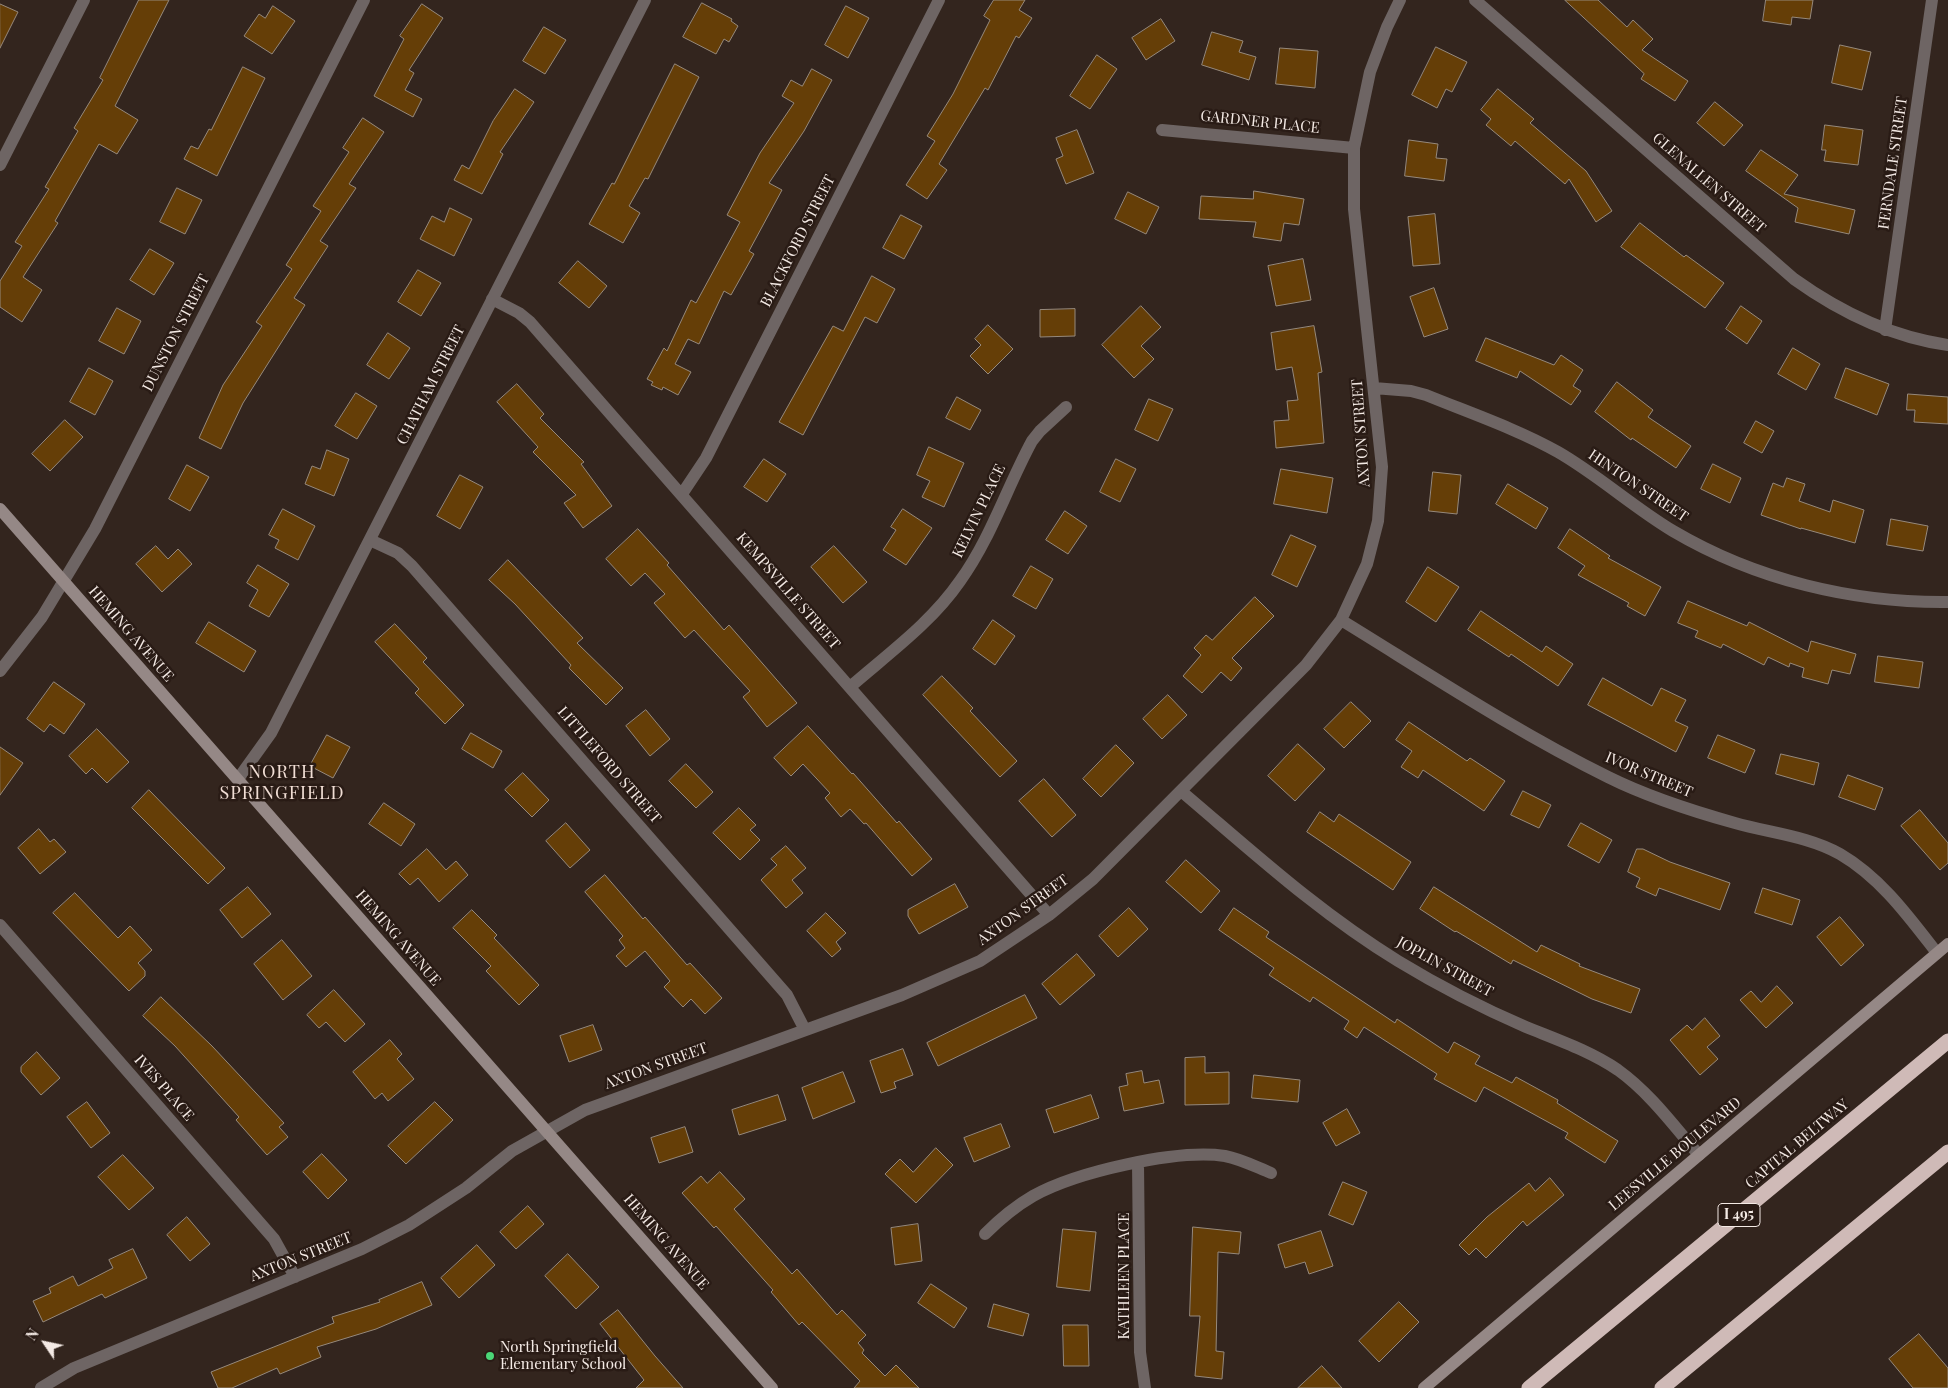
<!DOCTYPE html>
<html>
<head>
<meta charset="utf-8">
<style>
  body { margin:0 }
  #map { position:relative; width:1948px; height:1388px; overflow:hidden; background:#33251e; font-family:"Playfair Display",serif }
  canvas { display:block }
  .north { position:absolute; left:20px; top:1318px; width:50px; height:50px; -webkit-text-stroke:4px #291b15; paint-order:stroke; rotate:304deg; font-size:14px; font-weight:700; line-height:20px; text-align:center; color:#f4eae5 }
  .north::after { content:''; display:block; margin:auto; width:18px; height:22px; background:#f4eae5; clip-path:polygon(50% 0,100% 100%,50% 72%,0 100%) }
</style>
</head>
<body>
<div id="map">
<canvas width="1948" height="1388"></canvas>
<div class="north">N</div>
</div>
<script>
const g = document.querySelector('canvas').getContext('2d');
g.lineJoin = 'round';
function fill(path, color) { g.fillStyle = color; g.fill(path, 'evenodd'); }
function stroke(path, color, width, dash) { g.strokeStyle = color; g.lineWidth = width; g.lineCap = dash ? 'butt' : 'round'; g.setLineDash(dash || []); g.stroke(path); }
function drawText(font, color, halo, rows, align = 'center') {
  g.font = font + ' "Playfair Display",serif'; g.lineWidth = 5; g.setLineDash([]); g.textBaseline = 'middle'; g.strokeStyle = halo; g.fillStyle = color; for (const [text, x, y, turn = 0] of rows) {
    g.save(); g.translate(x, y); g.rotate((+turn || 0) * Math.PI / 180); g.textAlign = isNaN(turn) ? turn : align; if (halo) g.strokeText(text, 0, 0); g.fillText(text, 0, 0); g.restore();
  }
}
const building = new Path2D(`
  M139,0H169L115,106L138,120L117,154L99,144L55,221L58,223L23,277L42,290L22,322L0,307V281L22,246L15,242L49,189L45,187L78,131L74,128L103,80L100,78Z
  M994,0H1025L1019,10L1032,18L1019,38L1016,36L988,90L985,88L939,164L947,170L927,199L906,185L935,141L927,136L953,94L990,20L984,16Z
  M1565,0H1598L1627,27L1633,20L1653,39L1642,50L1688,81L1675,101L1641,79L1644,74Z
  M1766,0H1813L1810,19L1792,17L1791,25L1763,21Z
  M702,3L732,19L731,21L738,26L729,42L724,39L716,54L683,37Z
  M0,4L18,12L0,48Z
  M422,4L443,18L409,70L414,73L405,90L422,99L413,117L374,96L404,39L400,36Z
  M273,6L295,21L272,54L244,36L259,14L265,18Z
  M846,6L869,18L848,58L825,45Z
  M1161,19L1175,41L1146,60L1132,38Z
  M544,27L566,40L545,74L523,61Z
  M1212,32L1243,41L1239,52L1256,57L1249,80L1202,65Z
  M1840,45L1871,52L1862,90L1832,83Z
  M1436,47L1467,62L1452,92L1446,89L1437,108L1412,95Z
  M1280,48L1318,51L1315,88L1276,84Z
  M1097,55L1117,69L1090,109L1070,96Z
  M675,64L699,77L648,179L645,178L629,206L640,213L623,243L589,224L612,183L614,184Z
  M243,67L265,78L217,176L184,159L191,146L198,149L209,129L211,130Z
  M812,69L832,80L804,131L769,183L782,190L749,251L754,254L731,295L724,291L699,344L688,339L675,364L691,372L678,395L663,387L662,390L651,385L653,382L647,379L664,348L667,351L691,300L696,303L740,222L727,215L760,153L794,103L782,96L791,80L802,86Z
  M515,89L534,102L500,152L503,154L482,194L454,180L462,165L469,169L493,121Z
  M1498,89L1534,119L1530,123L1586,171L1612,211L1596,222L1569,179L1565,184L1515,141L1511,146L1486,125L1491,119L1481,110Z
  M1715,102L1743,125L1724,146L1697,123Z
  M363,118L384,132L349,184L356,188L320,241L328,246L294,298L305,305L243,403L221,449L199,438L223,385L262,326L256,322L292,269L286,265L321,211L313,206L349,152L343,148Z
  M1825,125L1863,130L1858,165L1824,161L1826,150H1822Z
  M1077,130L1094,173L1066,184L1056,159L1063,156L1056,138Z
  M1409,140L1438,144L1436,158L1447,159L1444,181L1405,176Z
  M1761,150L1798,175L1784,194L1855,210L1849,234L1795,222L1798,208L1746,171Z
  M177,188L202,200L185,234L160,222Z
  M1254,191L1304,199L1299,225L1284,223L1281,241L1253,237L1256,222L1199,219L1201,196L1253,199Z
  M1128,192L1159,207L1146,234L1115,219Z
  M450,208L472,219L454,256L420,239L432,216L444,222Z
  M1435,214L1440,264L1413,266L1408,217Z
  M901,215L922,226L904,259L883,248Z
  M1640,223L1684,257L1686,255L1724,283L1705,308L1621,247Z
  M150,249L174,263L154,295L130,280Z
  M1303,259L1311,300L1276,306L1268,266Z
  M578,261L607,286L589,308L559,283Z
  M418,270L441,283L421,316L398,302Z
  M872,276L895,289L877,323L865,317L803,435L779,422L833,326L843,331Z
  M1434,288L1448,329L1424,337L1410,297Z
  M1141,306L1161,327L1141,346L1154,359L1134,378L1102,345Z
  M1741,306L1762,321L1747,344L1726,329Z
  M117,308L141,321L124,354L99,341Z
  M1075,309V336L1040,337V310Z
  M988,325L1013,349L988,374L970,356L981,345L975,339Z
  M1314,326L1322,372L1318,373L1324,443L1276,448L1274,421L1289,420L1287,401L1298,400L1292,367L1276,370L1271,333Z
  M388,333L410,348L389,379L367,365Z
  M1486,338L1554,365L1561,355L1583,370L1573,386L1581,391L1571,405L1520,371L1517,378L1476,361Z
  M1793,348L1820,364L1806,390L1778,374Z
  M89,368L113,381L95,415L70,402Z
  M1846,368L1889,384L1877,415L1835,398Z
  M1617,382L1653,410L1648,417L1691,446L1676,468L1632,438L1631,440L1595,412Z
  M517,384L544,414L540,418L584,462L581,464L612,506L583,528L564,503L576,495L533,452L538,447L497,402Z
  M356,393L377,406L357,439L335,426Z
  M1908,394L1948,397V424L1914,422L1915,410H1907Z
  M957,397L981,410L970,430L946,418Z
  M1149,399L1173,409L1158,441L1135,430Z
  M65,420L83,437L50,471L32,454Z
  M1756,421L1774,431L1762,453L1744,443Z
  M929,447L964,463L944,507L922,497L930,481L917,475Z
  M327,450L349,459L334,496L305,484L312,466L320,469Z
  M764,459L786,474L767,502L744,487Z
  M1116,459L1136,469L1120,502L1100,492Z
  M1713,464L1741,478L1730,503L1701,489Z
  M187,465L209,477L190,511L169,499Z
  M1281,469L1333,478L1327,513L1274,504Z
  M1433,472L1461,475L1457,514L1429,511Z
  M460,475L483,487L460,529L437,516Z
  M1787,478L1805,484L1799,501L1830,512L1833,500L1864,510L1855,543L1801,528V529L1761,515L1773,483L1783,487Z
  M1508,484L1548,508L1536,529L1496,504Z
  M283,509L315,526L298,560L275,548L279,540L269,535Z
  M903,509L932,528L906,565L883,550L896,530L891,527Z
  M1065,511L1087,526L1068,554L1046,540Z
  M1891,519L1928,526L1923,551L1887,545Z
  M638,529L669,563L667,565L724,630L729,625L797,703L767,727L743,697L750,691L694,630L685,638L654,603L665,594L645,573L631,586L606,559Z
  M1570,529L1610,556L1608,558L1661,587L1645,616L1627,606L1629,603L1578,575L1585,566L1558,548Z
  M1291,535L1316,546L1297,587L1272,575Z
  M156,546L168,559L178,549L192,564L162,592L136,564Z
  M834,546L867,582L843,603L811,567Z
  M508,560L583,638L577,643L623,688L606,705L569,668L571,665L515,604L489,580Z
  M258,565L289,584L269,617L249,606L258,590L247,583Z
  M1031,566L1053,579L1036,609L1013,596Z
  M1428,567L1459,587L1436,622L1406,602Z
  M1255,597L1274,616L1232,658L1242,668L1231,681L1221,672L1202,693L1183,676L1201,655L1194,648L1206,635L1212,640Z
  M1688,601L1747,626L1749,622L1808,652L1811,641L1856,654L1850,674L1832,670L1828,684L1802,677L1804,668L1790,663L1789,667L1768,657L1764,665L1723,644L1721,648L1695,637L1698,631L1678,623Z
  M1481,611L1542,652L1546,646L1573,664L1558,686L1511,654L1509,657L1468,630Z
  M993,620L1015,636L995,665L973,649Z
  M209,622L256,651L244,672L196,643Z
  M395,624L427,658L423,662L464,705L445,724L415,693L419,689L375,642Z
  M1878,656L1923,662L1919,688L1875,682Z
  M942,676L973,708L970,711L1017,761L1000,777L923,695Z
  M1603,678L1652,706L1661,688L1686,700L1675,721L1688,727L1676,752L1588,705Z
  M54,682L85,704L64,734L50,724L44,732L27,719Z
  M1168,695L1187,715L1162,739L1143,719Z
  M1351,702L1371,721L1344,748L1324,729Z
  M646,710L670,739L650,756L626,726Z
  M1409,722L1467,761L1470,758L1505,781L1484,811L1423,770L1418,778L1401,767L1412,751L1396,740Z
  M808,726L852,774L853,773L897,823L899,821L932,859L912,876L866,823L864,824L850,809L841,817L825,798L830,793L803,764L791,776L774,758Z
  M97,729L129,762L107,783L92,768L86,774L69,756Z
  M471,733L502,751L493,768L462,749Z
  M327,735L350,747L333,778L310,766Z
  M1718,735L1755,750L1745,773L1708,758Z
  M1298,744L1325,769L1295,801L1268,776Z
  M1116,745L1134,763L1101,797L1083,779Z
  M0,747L23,763L0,795Z
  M1781,754L1819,763L1814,785L1776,774Z
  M686,764L713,792L696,808L669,781Z
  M523,773L549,800L532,817L505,790Z
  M1848,775L1883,788L1875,810L1839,797Z
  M1044,779L1076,815L1052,837L1019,801Z
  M149,790L225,868L208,884L132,808Z
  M1523,791L1551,805L1539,828L1511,815Z
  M384,803L415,824L401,846L369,824Z
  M739,808L756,825L750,830L760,840L740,860L713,833Z
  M1920,810L1948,843V863L1940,870L1901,826Z
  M1320,812L1334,822L1339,814L1411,862L1393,890L1307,832Z
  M566,823L590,850L570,868L546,841Z
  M1581,823L1612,840L1599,863L1568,846Z
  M39,829L50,842L54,839L66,852L40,874L18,848Z
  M786,846L806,868L792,880L803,893L786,908L761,880L777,865L771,859Z
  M427,849L446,870L456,861L468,875L439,902L418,878L410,885L399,874Z
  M1637,849H1643L1670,862L1730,883L1720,910L1659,888L1656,896L1636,887L1640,878L1628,872Z
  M1186,860L1220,891L1201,913L1166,882Z
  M605,875L643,919L645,917L687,965L690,963L722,998L705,1014L691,999L683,1007L664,987L670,981L645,951L626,967L616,956L625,948L619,940L623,936L585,892Z
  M955,884L968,907L919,934L908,916V910Z
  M248,887L271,914L242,938L220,910Z
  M1434,887L1537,952L1541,945L1580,964L1579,966L1640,989L1631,1013L1592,999L1513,960L1511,964L1456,931L1455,932L1420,909Z
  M1763,888L1800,900L1792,925L1755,913Z
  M75,893L118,938L130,926L152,950L138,963L145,971V976L129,991L53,913Z
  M1129,908L1148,929L1118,957L1099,936Z
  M1234,908L1269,932L1266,937L1395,1023L1397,1019L1448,1053L1454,1042L1480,1056L1475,1064L1512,1083L1516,1077L1558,1100L1557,1103L1618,1141L1605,1163L1565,1138L1568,1133L1484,1087L1476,1102L1434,1079L1437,1074L1364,1027L1357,1038L1344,1029L1349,1021L1313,997L1310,1002L1269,975L1274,968L1219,930Z
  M472,910L497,935L494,938L539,985L519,1005L486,971L491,966L453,928Z
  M826,913L846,933L836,942L841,949L832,957L807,931Z
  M1840,917L1864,945L1841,966L1817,937Z
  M282,940L312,976L283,1000L254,964Z
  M1077,954L1095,975L1060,1005L1042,984Z
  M1777,986L1793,1003L1766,1028L1740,1000L1751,991L1761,1002Z
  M334,990L365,1024L345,1042L326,1022L319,1028L307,1015Z
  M1025,995L1037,1018L938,1066L927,1043Z
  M161,997L212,1046L284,1123L279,1127L288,1137L267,1155L236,1120L239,1117L175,1046L143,1016Z
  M1705,1018L1720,1036L1707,1047L1718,1059L1700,1075L1670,1040L1687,1025L1692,1030Z
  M593,1025L602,1050L569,1062L560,1036Z
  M390,1040L402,1054L397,1059L414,1079L388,1101L382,1093L375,1099L353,1072Z
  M903,1049L913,1075L894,1082L896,1088L881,1093L870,1061Z
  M37,1052L60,1078L41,1095L21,1072V1067Z
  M1205,1057V1073L1229,1072V1104L1185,1105V1058Z
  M1142,1071L1144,1083L1159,1080L1164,1103L1124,1111L1119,1087L1128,1085L1126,1074Z
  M843,1072L855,1102L813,1119L802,1088Z
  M1254,1075L1300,1080L1298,1102L1252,1098Z
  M778,1095L786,1120L739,1135L732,1110Z
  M1091,1095L1099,1118L1054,1133L1046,1110Z
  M87,1102L110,1133L91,1148L67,1117Z
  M435,1102L453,1120L406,1164L388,1146Z
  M1347,1109L1360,1133L1336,1146L1323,1123Z
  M1001,1124L1010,1147L974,1162L964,1138Z
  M685,1127L693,1152L659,1163L651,1138Z
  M936,1148L953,1165L916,1203L885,1174L900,1159L913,1172Z
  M322,1154L347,1180L328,1199L303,1172Z
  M123,1155L154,1188L129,1210L98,1177Z
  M720,1172L745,1199L734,1209L792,1274L797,1269L837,1315L842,1310L866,1335L858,1343L864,1350L862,1353L885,1376L896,1365L919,1388H854L860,1381L802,1322L799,1325L771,1292L773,1290L716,1226L714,1228L682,1193L701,1176L707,1183Z
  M1550,1178L1564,1195L1527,1226L1523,1221L1486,1258L1476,1248L1469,1255L1459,1245L1487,1217L1529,1183L1535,1191Z
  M1343,1182L1367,1192L1353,1225L1329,1215Z
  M528,1206L544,1224L516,1249L500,1232Z
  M187,1217L210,1244L190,1261L167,1235Z
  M918,1224L922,1261L895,1265L891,1228Z
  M1193,1227L1241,1232L1239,1254L1218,1252L1216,1351L1224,1352L1222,1379L1195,1376L1200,1316H1190Z
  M1063,1229L1096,1232L1090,1291L1057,1287Z
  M1321,1231L1333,1266L1309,1274L1305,1262L1285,1268L1278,1245Z
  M477,1245L495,1265L459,1298L441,1278Z
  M133,1249L147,1278L105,1298L102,1294L43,1322L33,1301L51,1293L49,1288L73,1276L78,1286L113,1268L109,1260Z
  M568,1254L599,1287L576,1309L545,1276Z
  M422,1282L432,1305L376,1329L317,1347L321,1357L280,1374L277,1368L232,1388H218L211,1372L334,1323L332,1317L380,1302L379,1300Z
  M931,1284L967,1308L954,1328L918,1303Z
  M1399,1302L1419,1322L1379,1362L1359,1341Z
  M994,1304L1029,1314L1023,1336L988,1327Z
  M618,1310L655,1356L683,1388H636L644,1380L600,1324Z
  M1063,1325H1088L1089,1366H1064Z
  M1919,1334L1948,1368V1388H1913L1889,1359Z
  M1322,1366L1342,1388H1298Z`);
fill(building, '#653e07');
stroke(building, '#96897c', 1);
stroke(new Path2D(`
  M1475,0L1794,279C1840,312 1891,337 1948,345
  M1162,130L1354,148
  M0,165L84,0
  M492,299L519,313L530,322L1049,915
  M1885,330L1932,0
  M1374,388L1411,391L1426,395C1470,413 1517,429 1558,452C1598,475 1633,507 1673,531C1756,580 1853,603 1948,602
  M682,494L706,458L939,0
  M370,540L398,553L412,566L787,995L805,1030
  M1341,620C1429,674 1515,731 1608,777C1648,797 1692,811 1735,823C1770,833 1808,836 1840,854C1881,878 1909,917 1937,953
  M0,671L42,617L95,529L364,0
  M850,687C889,653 931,623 960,581C991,538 1007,487 1032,441L1040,431L1066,407
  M238,779L271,733L645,0
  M1181,791C1253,852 1318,912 1398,961C1439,986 1482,1008 1526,1027C1558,1040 1590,1051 1618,1070C1650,1093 1674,1126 1699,1155
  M0,925L274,1239L295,1277
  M1138,1163L1140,1352L1145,1388
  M985,1234C1000,1219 1014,1207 1033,1196C1076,1172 1176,1149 1225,1156C1241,1159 1256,1167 1271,1173
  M41,1388L74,1368L362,1249L409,1225L466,1188L512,1151L585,1110L902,995L980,961L1049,915L1093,879L1306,665L1341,620L1367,564L1378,521L1382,467L1354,209V148L1370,72L1387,27L1400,0`), '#6e6564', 12);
stroke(new Path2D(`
  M0,509L772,1388
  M1424,1388L1948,944`), '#958886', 12);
stroke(new Path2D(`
  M1529,1388L1948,1041
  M1662,1388L1948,1152`), '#cfbab7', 15);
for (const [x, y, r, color] of [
  [490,1356,5,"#4bd677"]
]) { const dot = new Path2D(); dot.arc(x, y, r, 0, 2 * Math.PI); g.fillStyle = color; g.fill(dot); stroke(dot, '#291b15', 2); }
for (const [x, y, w] of [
  [1739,1215,42]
]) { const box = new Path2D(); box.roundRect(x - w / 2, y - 11.5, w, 23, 4); g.fillStyle = '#291b15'; g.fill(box); stroke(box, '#f4eae5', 1); }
drawText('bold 14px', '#f4eae5', null, [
  ["I 495",1739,1215]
]);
drawText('15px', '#f4eae5', '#291b15', [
  ["GARDNER PLACE",1260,122,6],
  ["FERNDALE STREET",1893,163,-82],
  ["GLENALLEN STREET",1709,183,41],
  ["BLACKFORD STREET",798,241,-63],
  ["DUNSTON STREET",176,333,-63],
  ["CHATHAM STREET",431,385,-63],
  ["AXTON STREET",1361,433,-94],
  ["HINTON STREET",1638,486,34],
  ["KELVIN PLACE",979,511,-64],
  ["KEMPSVILLE STREET",788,591,49],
  ["HEMING AVENUE",131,634,49],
  ["LITTLEFORD STREET",609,765,49],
  ["IVOR STREET",1649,775,23],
  ["AXTON STREET",1023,910,-36],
  ["HEMING AVENUE",398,938,49],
  ["JOPLIN STREET",1445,967,29],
  ["AXTON STREET",656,1066,-20],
  ["IVES PLACE",164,1088,49],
  ["CAPITAL BELTWAY",1797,1144,-40],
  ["LEESVILLE BOULEVARD",1675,1154,-40],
  ["HEMING AVENUE",666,1242,49],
  ["AXTON STREET",301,1257,-22],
  ["KATHLEEN PLACE",1124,1276,-90]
]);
drawText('15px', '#f4eae5', '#291b15', [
  ["North Springfield",500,1347],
  ["Elementary School",500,1364]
], 'left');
g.letterSpacing = '1px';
drawText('18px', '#f0ddd4', '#291b15', [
  ["NORTH",282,772],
  ["SPRINGFIELD",282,793]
]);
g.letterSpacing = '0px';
</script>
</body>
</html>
